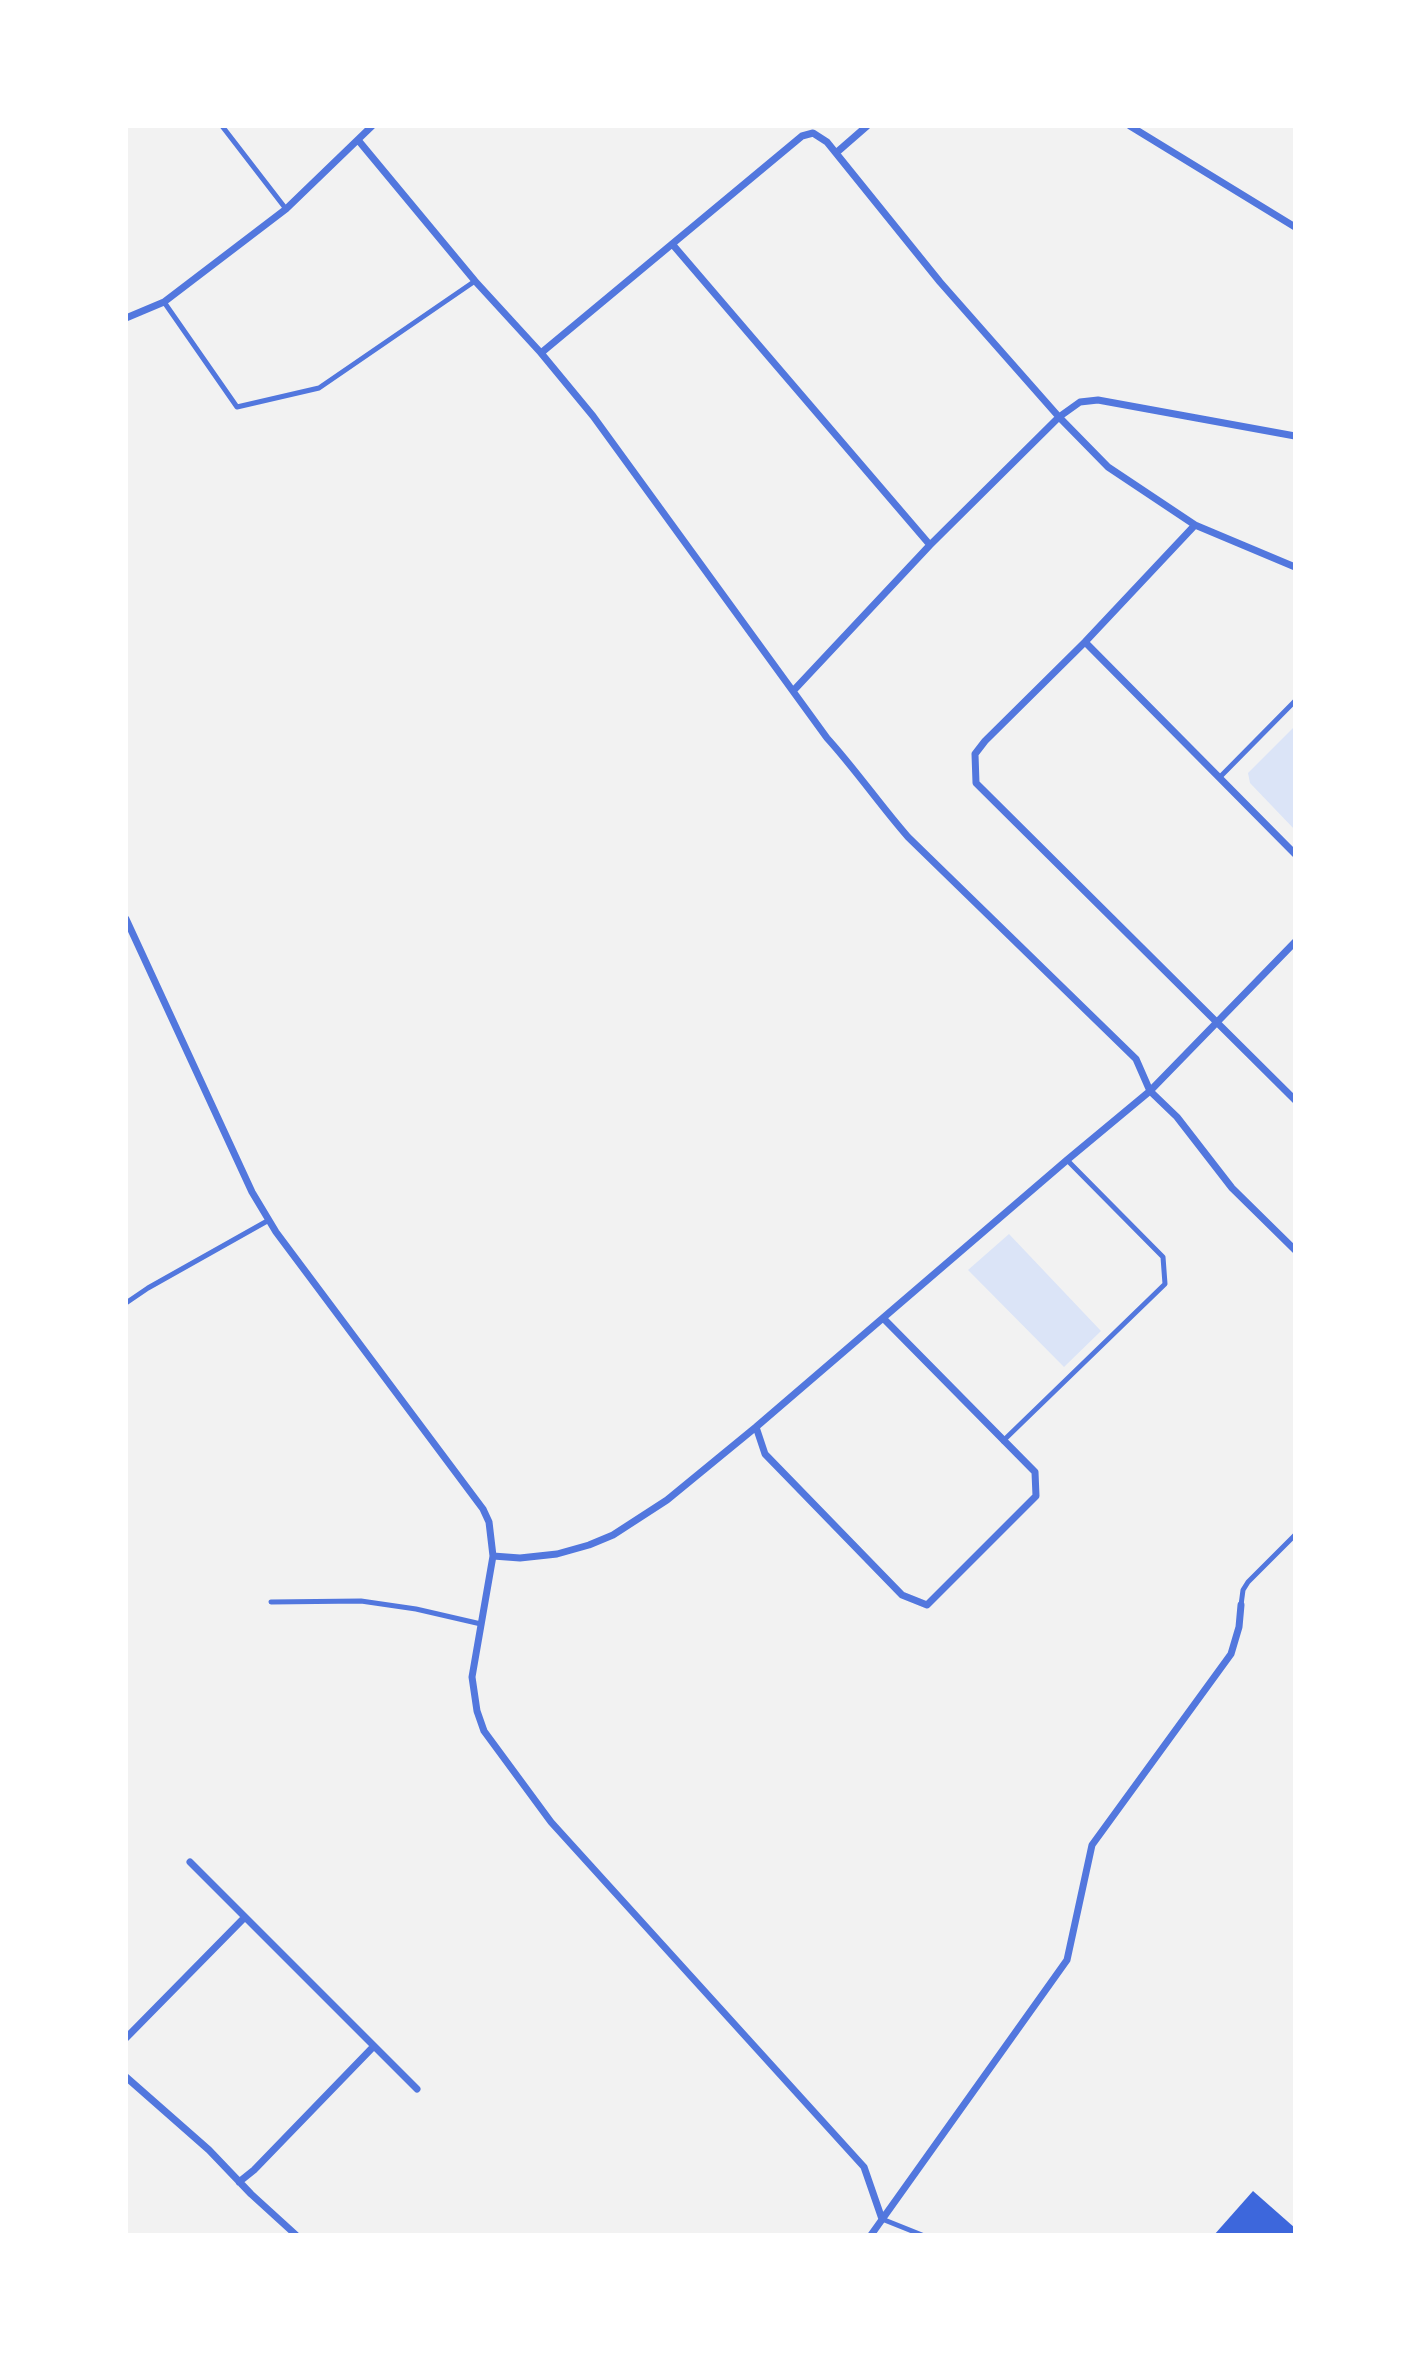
<!DOCTYPE html>
<html>
<head>
<meta charset="utf-8">
<style>
  body { margin:0 }
  #map { position:relative; width:1421px; height:2361px; overflow:hidden; background:#f2f2f2; font-family:Raleway,sans-serif }
  canvas { display:block }
  .frame { position:absolute; inset:0; border:128px solid #fff; pointer-events:none }
</style>
</head>
<body>
<div id="map">
<canvas width="1421" height="2361"></canvas>
<div class="frame"></div>
</div>
<script>
const g = document.querySelector('canvas').getContext('2d');
g.lineJoin = 'round';
function fill(path, color) { g.fillStyle = color; g.fill(path, 'evenodd'); }
function stroke(path, color, width, dash) { g.strokeStyle = color; g.lineWidth = width; g.lineCap = dash ? 'butt' : 'round'; g.setLineDash(dash || []); g.stroke(path); }
fill(new Path2D(`
  M1295,726V830L1250,783L1248,773Z
  M1009,1234L1101,1331L1064,1367L968,1270Z`), '#dbe4f7');
fill(new Path2D(`
  M1253,2191L1295,2228V2235H1214Z`), '#3d67dc');
stroke(new Path2D(`
  M222,126L286,209
  M164,302L237,407L319,388L475,281
  M1220,777L1295,701
  M126,1303L148,1288L269,1220
  M1003,1441L1165,1284L1163,1257L1067,1160
  M271,1602L361,1601L416,1609L481,1624
  M1241,1605L1243,1590L1248,1582L1295,1535
  M882,2219L922,2235`), '#5277de', 5);
stroke(new Path2D(`
  M1130,126L1295,227
  M358,140L475,281L541,353L593,416L827,738C856,770 880,805 908,837L1136,1059L1150,1091L1177,1117L1232,1188L1295,1250
  M836,153L867,126
  M673,245L930,545
  M126,318L164,302L286,209L372,126
  M541,353L802,136L813,133L827,142L940,282L1059,417L1108,467L1195,525L1295,567
  M1195,525L1085,642L985,741L975,754L976,783L1295,1100
  M1085,642L1295,854
  M794,690L930,545L1059,417L1080,402L1098,400L1295,436
  M126,919L252,1192L276,1232L483,1509L489,1522L493,1556L472,1677L477,1711L484,1731L551,1822L864,2167L882,2219
  M756,1427L765,1454L902,1595L927,1605L1036,1496L1035,1472L884,1319
  M493,1556L520,1558L557,1554L589,1545L613,1535L667,1500L756,1427L1067,1160L1150,1091L1295,942
  M190,1862L417,2089
  M126,2038L245,1917
  M126,2077L209,2150L251,2194L296,2235
  M239,2182L254,2170L374,2046
  M871,2235L1067,1960L1092,1845L1231,1654L1239,1627L1241,1605`), '#5277de', 7);
</script>
</body>
</html>
